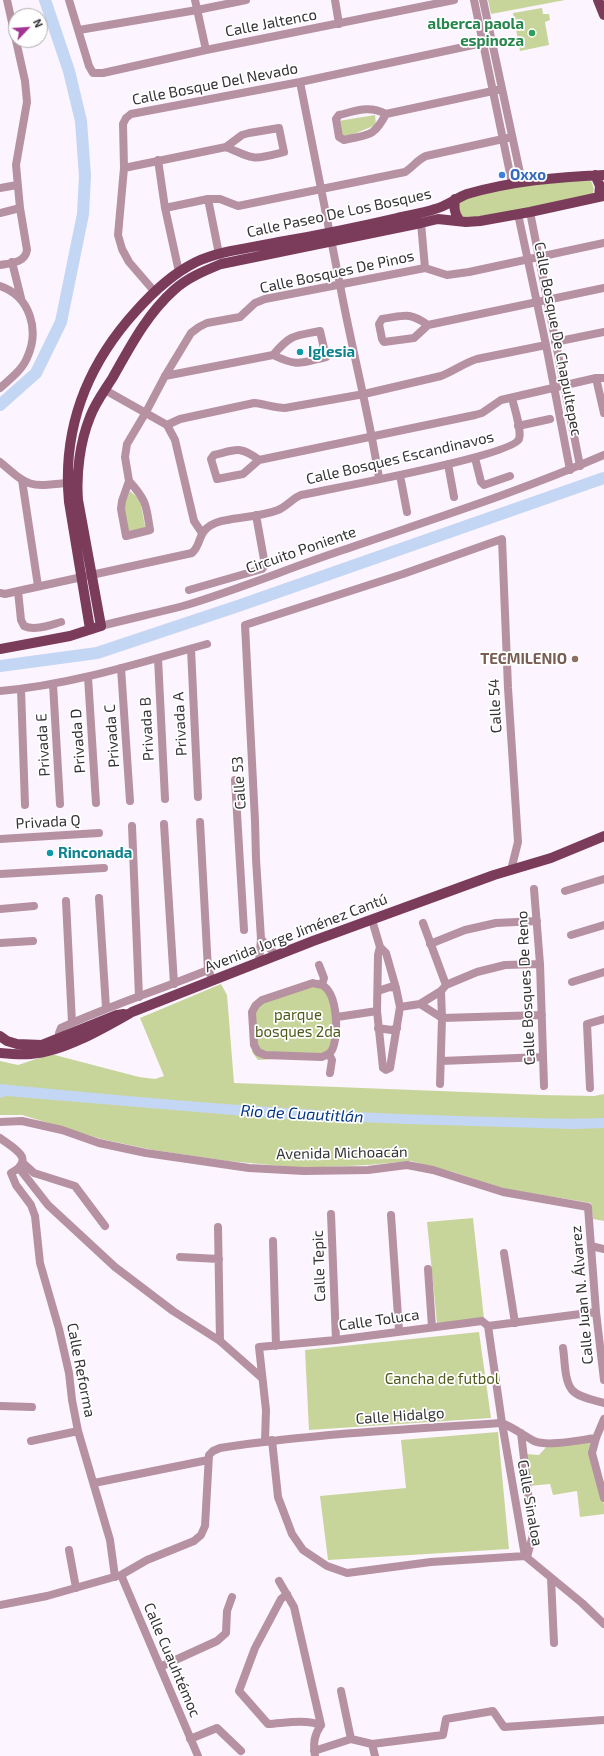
<!DOCTYPE html>
<html>
<head>
<meta charset="utf-8">
<style>
  body { margin:0 }
  #map { position:relative; width:604px; height:1756px; overflow:hidden; background:#fcf4fe; font-family:"Exo 2",sans-serif }
  canvas { display:block }
  .north { position:absolute; left:8px; top:8px; width:40px; height:40px; box-sizing:border-box; background:#fff; border:1px solid #aeadaf; border-radius:50%; rotate:65deg; font-size:11px; font-weight:700; line-height:16px; text-align:center; color:#353336 }
  .north::after { content:''; display:block; margin:auto; width:14px; height:18px; background:#a43593; clip-path:polygon(50% 0,100% 100%,50% 72%,0 100%) }
</style>
</head>
<body>
<div id="map">
<canvas width="604" height="1756"></canvas>
<div class="north">N</div>
</div>
<script>
const g = document.querySelector('canvas').getContext('2d');
g.lineJoin = 'round';
function fill(path, color) { g.fillStyle = color; g.fill(path, 'evenodd'); }
function stroke(path, color, width, dash) { g.strokeStyle = color; g.lineWidth = width; g.lineCap = dash ? 'butt' : 'round'; g.setLineDash(dash || []); g.stroke(path); }
function drawText(font, color, halo, rows, align = 'center') {
  g.font = font + ' "Exo 2",sans-serif'; g.lineWidth = 3.5; g.setLineDash([]); g.textBaseline = 'middle'; g.strokeStyle = halo; g.fillStyle = color; for (const [text, x, y, turn = 0] of rows) {
    g.save(); g.translate(x, y); g.rotate((+turn || 0) * Math.PI / 180); g.textAlign = isNaN(turn) ? turn : align; if (halo) g.strokeText(text, 0, 0); g.fillText(text, 0, 0); g.restore();
  }
}
fill(new Path2D(`
  M488,0H565L491,14Z
  M542,8L543,14H549L550,20L545,22L549,45L520,51L513,13Z
  M375,115L376,125L341,139L338,121Z
  M555,181H591C594,187 595,191 591,197L464,219L458,214V196Z
  M130,491L140,500L146,531L127,535L122,508Z
  M221,984L227,995L234,1083L542,1095L594,1096L604,1094V1221L593,1219L591,1203L505,1189L453,1172L411,1161L368,1165L303,1168L228,1161L153,1150L101,1139L22,1115H0V1061L18,1065L51,1054L139,1077L155,1079L164,1076L140,1018Z
  M305,986L319,987L328,993L336,1033L326,1056L258,1060L252,1052V1033L249,1016L250,1007L253,1002Z
  M473,1218L484,1319L437,1323L427,1222Z
  M479,1332L491,1418L309,1430L305,1350Z
  M498,1432L509,1549L328,1560L320,1496L406,1488L401,1440Z
  M593,1441L600,1495L604,1504V1514L580,1517L577,1491L553,1495L550,1484L529,1486L526,1454L539,1455L548,1445Z`), '#c8d59a');
fill(new Path2D(`
  M0,1084C152,1099 305,1112 458,1116C507,1117 555,1120 604,1118V1128L573,1129L407,1124L269,1118L6,1096L0,1098Z`), '#c3d6f3');
stroke(new Path2D(`
  M0,405L36,373L61,322L83,214L85,176L81,121L69,71L45,0
  M0,666L97,653L238,606L604,478`), '#c3d6f3', 12);
stroke(new Path2D(`
  M69,0L89,66L93,73H103L206,50L454,0
  M195,0L206,50
  M335,0L339,24
  M474,0L512,183
  M483,0L522,182
  M79,30L197,10L246,0
  M300,82C313,149 326,217 340,285C352,350 369,413 379,478
  M386,114C373,138 369,134 344,140L339,137L336,119L339,115C356,111 369,105 386,114L502,89
  M158,160L165,208L179,272
  M124,168L226,147L242,135L249,133L279,128L284,152C253,160 255,160 226,147
  M0,188L17,185
  M208,199L219,254
  M165,208L208,199H220L238,206L405,172C413,167 417,160 426,156L512,137
  M530,212L580,466
  M0,213L20,208
  M518,214L546,345L570,470
  M421,223L425,268
  M12,262L21,298
  M0,265C11,263 25,263 27,250L20,208L16,165L27,102L25,81L7,0
  M0,286C30,296 40,330 27,358C22,370 10,379 0,388
  M154,291L129,262L122,249L118,235L124,168L123,124L126,118L131,114L300,82L492,41
  M428,325C408,311 404,316 382,319L379,324L382,339L384,342L414,338L428,325L604,288
  M320,331L326,357C300,363 298,367 273,355C291,334 294,336 320,331Z
  M555,342L604,332
  M165,376L273,355
  M596,378L604,413
  M105,390L167,425L175,440L194,521L202,533
  M167,425L180,419L254,403C265,404 274,408 285,408L364,394L441,376C454,371 464,363 477,359L546,345
  M518,426L550,419
  M475,458L481,482L484,485L510,476
  M259,460C240,445 235,450 214,455L211,459L217,479L243,474L259,460L475,415L482,413L501,400L596,378H604
  M0,462C29,487 28,487 67,483
  M448,464L454,497
  M400,475L407,512
  M22,480L38,586
  M129,481C147,501 146,505 150,530L126,536L121,509L122,501L129,481L125,457L127,444L146,412L165,376L191,333L199,327L207,323L240,317L255,303L265,299L425,268L447,275L469,272L604,243
  M189,590L262,569L265,565L256,515
  M18,591L21,620L24,626C35,631 50,625 61,622
  M0,593L5,594L18,591L192,553C201,545 198,535 207,528C213,523 220,521 227,520C243,517 263,516 278,510C287,506 293,498 301,495C329,489 512,456 519,439C522,430 514,407 512,398
  M101,626C128,619 156,613 183,606C237,590 289,568 343,550C430,520 519,492 604,455
  M191,649L198,797
  M158,658L165,799
  M121,668L130,801
  M88,677L96,803
  M53,684L60,804
  M21,689L25,805
  M0,691C71,685 139,663 207,644
  M235,780L244,930
  M200,822L208,970L210,974
  M164,824L174,984
  M132,826L139,997
  M0,839L99,833
  M0,874L104,868
  M534,889L540,964L544,1086
  M565,891L604,879
  M99,898L106,1008
  M66,901L72,1023
  M0,909L34,906
  M372,920L380,947L386,953L396,988L400,1007L390,1068L386,1070L383,1068L377,1011L378,955L380,947
  M423,923L446,985
  M571,935L604,925
  M261,939L276,955
  M0,943L33,941
  M430,944L465,930L496,923L537,921
  M259,962L261,939L256,859L255,821L245,625L403,574L502,539L508,688L518,842L511,870
  M319,965L324,978L322,985
  M572,982L604,972
  M313,983C315,984 319,984 322,985C338,993 339,1036 332,1050C330,1054 326,1055 322,1057L265,1055L258,1052L254,1045L252,1012L256,1005L262,1000Z
  M378,991L390,987L396,988
  M420,1004L442,1018
  M400,1007L420,1004L441,991L446,985L477,972L505,965L540,964
  M337,1017L377,1011
  M442,1018L542,1015
  M378,1028L391,1030L397,1028
  M61,1038L59,1033L61,1028C109,1006 159,990 208,970
  M329,1054L332,1060L330,1073
  M441,1061L543,1057
  M440,1084L442,1018L441,991
  M590,1088L587,1024L604,1019
  M0,1122L22,1121L62,1130L99,1143L146,1153L249,1168L304,1171L368,1170L407,1165L433,1170L503,1192L588,1207L596,1312L604,1380
  M0,1138C15,1149 36,1159 11,1173L16,1185L31,1205L35,1216L40,1263L59,1329L69,1373L72,1400L78,1431L110,1540L115,1577
  M23,1163L34,1173L75,1186L105,1226
  M19,1168L48,1205L115,1267L173,1311L220,1341L262,1378
  M331,1214L336,1340
  M391,1215L399,1331
  M218,1227L220,1341
  M273,1241L276,1346
  M591,1246L604,1249
  M504,1253L515,1323
  M180,1257L219,1259
  M428,1269L432,1327
  M488,1326L502,1423L525,1556L582,1603L604,1624
  M563,1348C565,1360 564,1380 572,1390C579,1398 595,1400 604,1403
  M0,1406L32,1407
  M604,1419L596,1438L592,1453L604,1498
  M521,1433L533,1535L527,1557
  M272,1440L278,1497L292,1534L303,1550L327,1566L347,1573L431,1562L525,1556
  M31,1441L78,1431
  M265,1441L266,1410L259,1347L336,1340L482,1321L488,1326L596,1312
  M94,1483L208,1460
  M69,1550L76,1588
  M121,1575L198,1756
  M551,1578L554,1643
  M279,1581L294,1607L321,1725
  M287,1594L281,1599L255,1648L239,1691L268,1724C286,1723 304,1719 321,1725
  M0,1605L47,1596L121,1575L147,1560L194,1541L201,1535L205,1526L209,1455L213,1451L220,1448C313,1434 407,1429 502,1423C514,1428 523,1435 534,1441C548,1447 580,1440 596,1438
  M160,1667L217,1641L226,1633L227,1611L232,1597
  M341,1691L351,1739
  M190,1739L217,1728L241,1751
  M372,1744L375,1756
  M314,1751L351,1739L372,1744L443,1735L446,1719L493,1711L504,1727L604,1720
  M315,1756C313,1744 314,1735 321,1725`), '#b691a2', 8);
stroke(new Path2D(`
  M598,0L604,15
  M595,175L600,186L599,197
  M455,199C454,207 454,213 459,220
  M90,629L69,502C62,428 87,365 136,311C154,291 172,274 196,262C222,250 252,248 279,242C319,235 358,227 397,218C410,215 423,213 435,209C447,206 456,198 467,194C512,181 557,177 604,175
  M0,649L70,636L101,626L78,500C76,473 80,442 90,417C95,403 105,390 113,377C130,347 147,314 174,290C187,278 204,271 221,264L421,223L438,219L466,222L480,221L530,212L604,196
  M0,1036L7,1041L17,1044L42,1045L117,1015L124,1014
  M0,1053C10,1054 21,1055 31,1054C63,1052 104,1028 132,1012L313,941L494,875L551,858L604,836`), '#7b3c5c', 10);
for (const [x, y, r, color] of [
  [532,33,4,"#2e9e5b"],
  [502,175,4,"#3f7fe0"],
  [300,352,4,"#0f9aa8"],
  [575,659,4,"#8d6e63"],
  [50,853,4,"#0f9aa8"]
]) { const dot = new Path2D(); dot.arc(x, y, r, 0, 2 * Math.PI); g.fillStyle = color; g.fill(dot); stroke(dot, '#fff', 1.5); }
drawText('15px', '#353336', '#fff', [
  ["Calle Jaltenco",271,23,-11],
  ["Calle Bosque Del Nevado",215,84,-11],
  ["Calle Paseo De Los Bosques",339,213,-12],
  ["Calle Bosques De Pinos",337,272,-12],
  ["Calle Bosque De Chapultepec",558,339,79],
  ["Calle Bosques Escandinavos",400,458,-13],
  ["Circuito Poniente",301,550,-19],
  ["Calle 54",495,706,-93],
  ["Privada A",180,724,-93],
  ["Privada B",147,729,-93],
  ["Privada C",112,736,-94],
  ["Privada D",78,741,-94],
  ["Privada E",43,745,-93],
  ["Calle 53",239,783,-94],
  ["Privada Q",48,822,-3],
  ["Avenida Jorge Jiménez Cantú",296,933,-21],
  ["Calle Bosques De Reno",526,988,-93],
  ["Avenida Michoacán",342,1153,-1],
  ["Calle Tepic",319,1266,-92],
  ["Calle Juan N. Álvarez",582,1295,-95],
  ["Calle Toluca",379,1320,-8],
  ["Calle Reforma",81,1370,79],
  ["Calle Hidalgo",400,1416,-4],
  ["Calle Sinaloa",530,1503,80],
  ["Calle Cuauhtémoc",172,1660,67]
]);
drawText('bold 15px', '#27864d', '#fff', [
  ["alberca paola",524,24],
  ["espinoza",524,41]
], 'right');
drawText('bold 15px', '#366cbe', '#fff', [
  ["Oxxo",510,175]
], 'left');
drawText('bold 15px', '#0d838f', '#fff', [
  ["Iglesia",308,352],
  ["Rinconada",58,853]
], 'left');
drawText('bold 15px', '#785e54', '#fff', [
  ["TECMILENIO",567,659]
], 'right');
drawText('15px', '#4f591b', '#fff', [
  ["parque",298,1015],
  ["bosques 2da",298,1032],
  ["Cancha de futbol",442,1379]
]);
drawText('italic 16px', '#003584', '#fff', [
  ["Rio de Cuautitlán",302,1114,3]
]);
</script>
</body>
</html>
